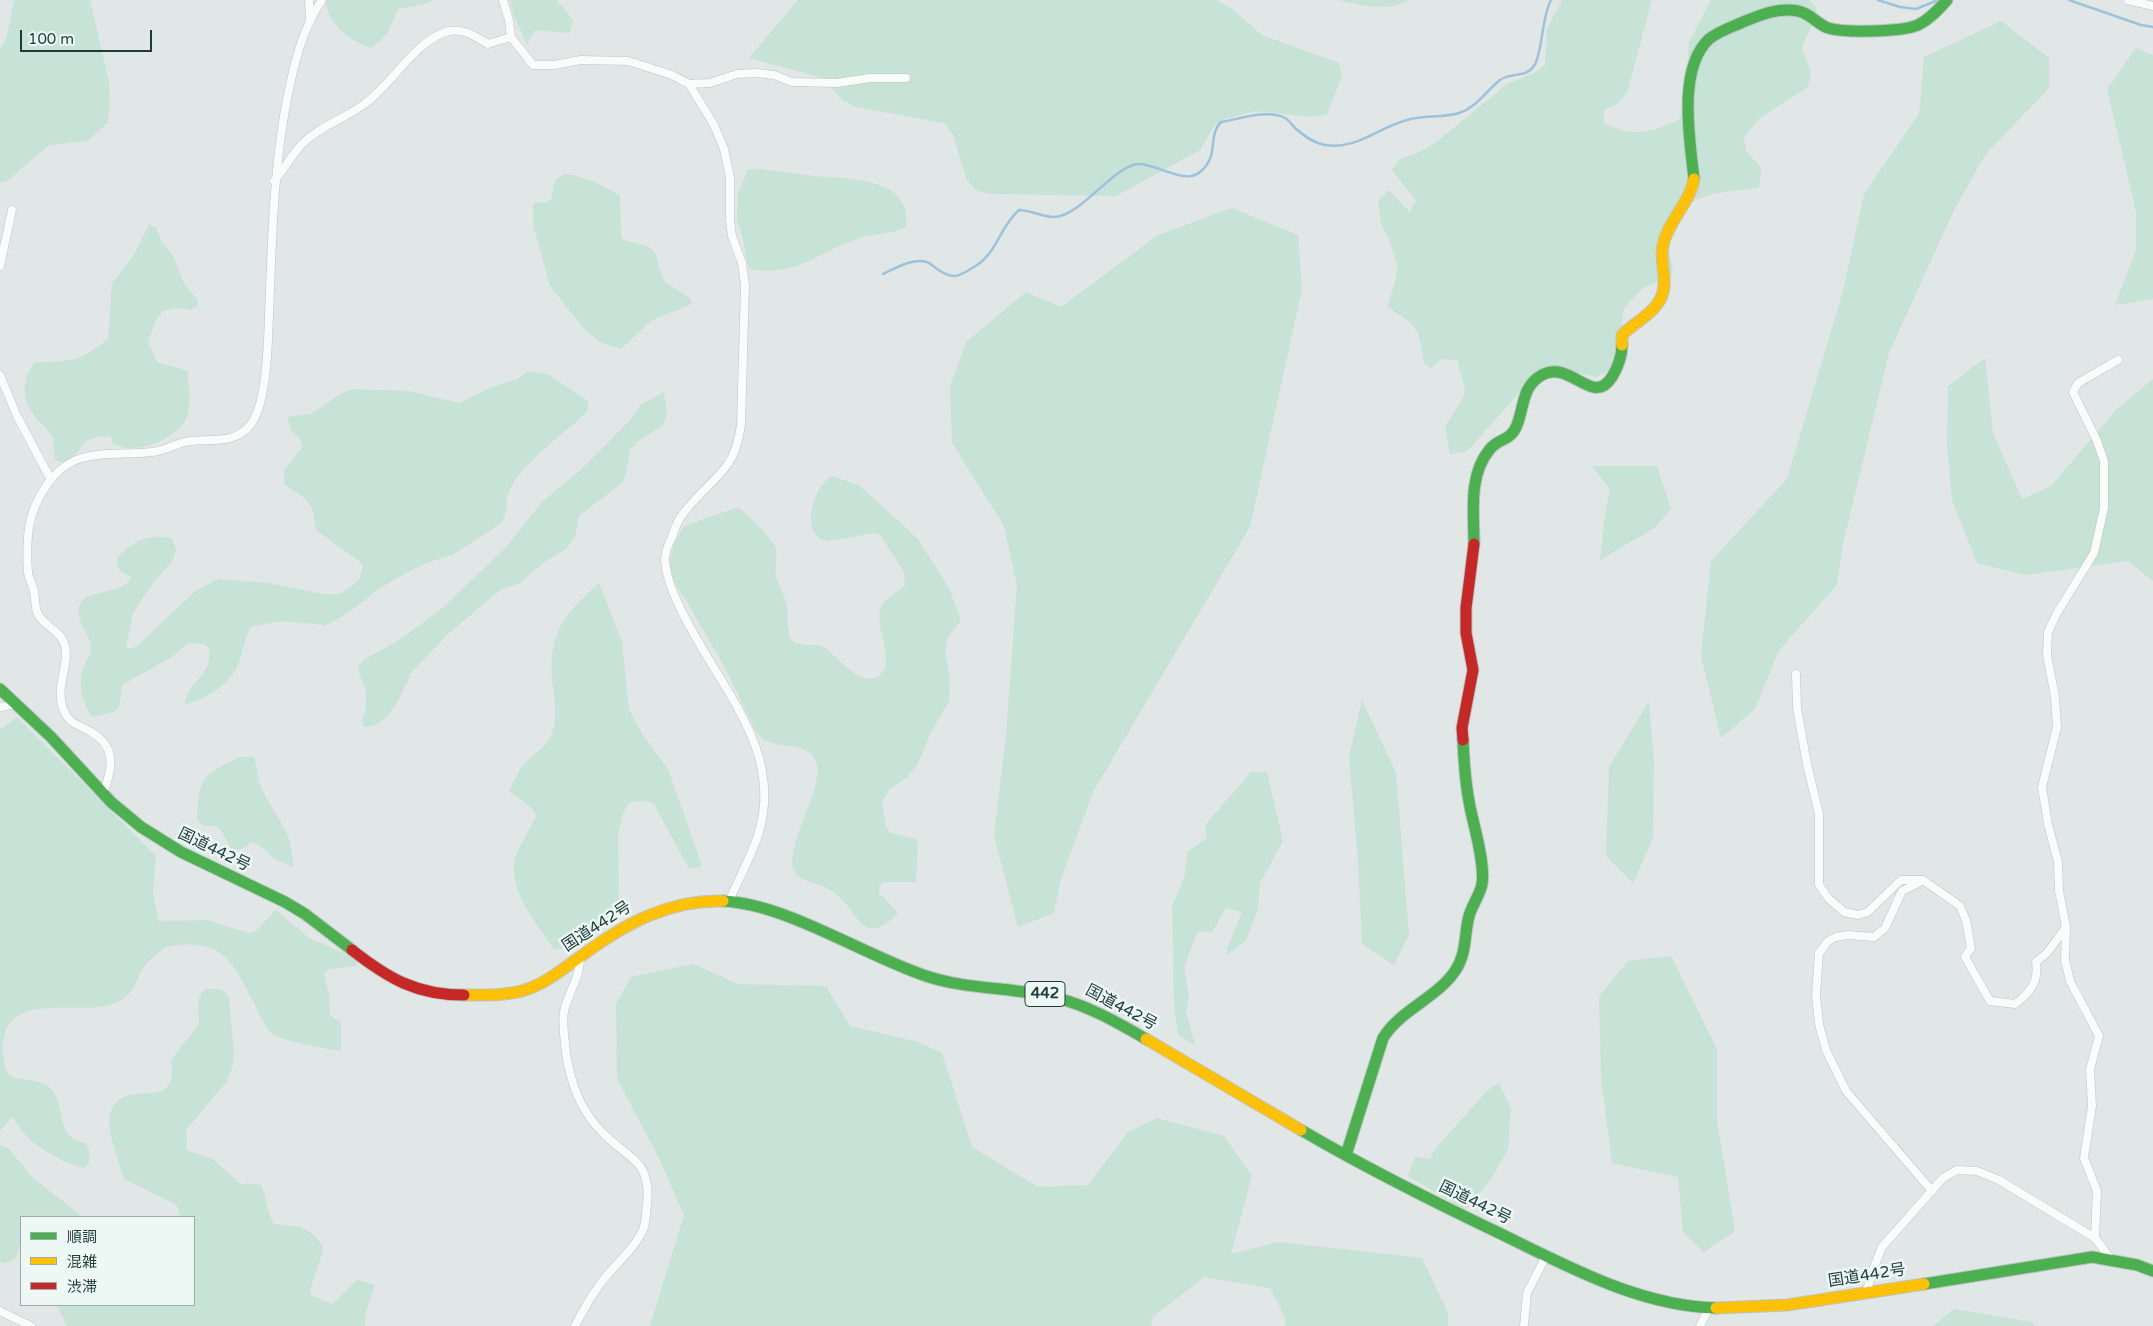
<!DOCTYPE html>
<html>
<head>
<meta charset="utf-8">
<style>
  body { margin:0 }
  #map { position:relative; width:2153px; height:1326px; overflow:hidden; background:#e0e7e6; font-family:"Varela Round","Noto Sans JP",sans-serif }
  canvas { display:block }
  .legend { position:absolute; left:20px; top:1216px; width:175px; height:90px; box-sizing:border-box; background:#edf7f4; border:1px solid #9aacaa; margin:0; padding:6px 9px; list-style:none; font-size:15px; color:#1e3b3a }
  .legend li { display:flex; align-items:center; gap:10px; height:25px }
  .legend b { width:25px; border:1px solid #9aacaa }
  .scale { position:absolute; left:20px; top:30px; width:132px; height:22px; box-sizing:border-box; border:2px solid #1e3b3a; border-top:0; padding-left:6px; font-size:15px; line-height:18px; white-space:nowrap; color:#1e3b3a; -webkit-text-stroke:4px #edf7f4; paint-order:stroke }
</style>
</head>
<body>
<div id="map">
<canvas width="2153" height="1326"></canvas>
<ul class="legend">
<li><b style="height:6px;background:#4caf50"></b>順調</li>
<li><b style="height:6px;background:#ffc107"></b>混雑</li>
<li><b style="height:6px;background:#c62828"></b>渋滞</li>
</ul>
<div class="scale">100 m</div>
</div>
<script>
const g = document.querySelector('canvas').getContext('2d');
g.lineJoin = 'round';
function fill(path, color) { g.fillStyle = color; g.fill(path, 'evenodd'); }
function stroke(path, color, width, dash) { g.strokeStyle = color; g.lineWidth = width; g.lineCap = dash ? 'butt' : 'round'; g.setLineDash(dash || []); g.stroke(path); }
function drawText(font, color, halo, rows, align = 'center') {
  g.font = font + ' "Varela Round","Noto Sans JP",sans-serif'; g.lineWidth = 5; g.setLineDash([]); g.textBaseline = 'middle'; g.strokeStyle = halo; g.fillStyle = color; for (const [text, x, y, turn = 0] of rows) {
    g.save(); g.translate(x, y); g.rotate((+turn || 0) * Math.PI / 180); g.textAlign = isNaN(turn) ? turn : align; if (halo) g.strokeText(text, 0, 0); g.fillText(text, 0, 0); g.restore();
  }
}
fill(new Path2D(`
  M14,0H90L109,82L110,109L107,123L87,141L49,145L7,181L0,183V50L7,36Z
  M326,0H433L425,4L398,9L387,34L371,48C350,41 326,23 326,0Z
  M510,0H559L557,3L562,6L573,20L570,33L535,30L527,45L514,16Z
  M798,0H1216L1232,9L1262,35L1339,63L1342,76L1327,114L1313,117L1255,111L1226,119L1214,126L1200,150L1116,196L990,194L975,190L966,178L953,135L944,123L856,107L842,100L823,78L749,58Z
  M1338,0H1410L1391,7L1365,6Z
  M1562,0H1652L1627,93L1617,104L1605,110L1603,123L1623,131L1643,132L1657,129L1678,120L1695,97L1688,55L1689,42L1711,0H1809L1816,7L1817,14L1802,47L1811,73L1808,87L1761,117L1744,137L1746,151L1761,168L1759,188C1735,191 1706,191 1686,206C1679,213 1672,222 1665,230L1673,271L1670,277L1643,288L1624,308L1618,356L1609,370L1597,377L1568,371L1534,376L1470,448L1464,452L1450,454L1445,427L1464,396L1465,388L1457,360L1442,359L1431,368L1424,363C1419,328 1418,325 1387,307L1396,278L1397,265L1390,242L1381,223L1378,201L1389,190L1410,212L1416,201L1392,170L1400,159L1420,152L1439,140L1507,84L1534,73L1545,65L1547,29Z
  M2001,21L2049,58V88L1985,155L1953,212L1889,353L1843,544L1837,585L1779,650L1755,709L1721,738L1701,656L1711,561L1787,479L1843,291L1864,194L1919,114L1924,57Z
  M2136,48L2153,55V299L2115,305L2136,250V211L2107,89Z
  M748,169C770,169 790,173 813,176C846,179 913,176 906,227C889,235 873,233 857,239C816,253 798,277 750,269L747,263L742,234L737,221L738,193Z
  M565,174C589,178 600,184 620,196L621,234L623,240C665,250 650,247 665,282L690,298L692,304L652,320L621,349L600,342L584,329L550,286L533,224V203L547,202L552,198C553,185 553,180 565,174Z
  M1232,208L1298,235L1302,289L1250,527L1093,792L1061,879L1054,913L1018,927L994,836L1006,735L1017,585L1004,526L952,443L950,386L966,342L1026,292L1061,307L1158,235Z
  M149,224L156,228L162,242L174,257L184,284L197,299L198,306L191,310L176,308L163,311L155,322L148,342L157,362L188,371C188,384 191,401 188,413C184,434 148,450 128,448C123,448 118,445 113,444L111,437C77,433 87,453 63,463L55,460C54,453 55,442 52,436C48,430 42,424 37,419C21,399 21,381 35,362C70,362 79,362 108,339L112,283L134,255Z
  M1985,358L1993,433L2022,499L2051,486L2116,410L2153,379V581L2128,561L2025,575L1977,563L1952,500L1947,447L1948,386Z
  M528,371L549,375L588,401V408L585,414C564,433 519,466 509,491C505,503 508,515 500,524L452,555L424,564L404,574L379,589L345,615L326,625L280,621L251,627C243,641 243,654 237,667C228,686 204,700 185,704C186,687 205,677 209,661C209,657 209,652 209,648L203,644L188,643C170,662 143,671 122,686L119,707L114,712L92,717C82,702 76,679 86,662C89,657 92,650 91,644C88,631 71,615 82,601C92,589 117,596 132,578L119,570L117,564L118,557C134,540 149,534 172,538L176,550L171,563L152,584L133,613L126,648H133L139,644L194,592L218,579L268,583L328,595L342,593L359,580L363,567L359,561L316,530C312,498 309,502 284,484V470L302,448L301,441L291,430L287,417L311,414L342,393L355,389L408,391L459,403L490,388L517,379Z
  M664,392L667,413L663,425L638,441L630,450L627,470L622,483L579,516L575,537L567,548L543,563L520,583L500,590L448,634L410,674L408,681C398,699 389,727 364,727L362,720L366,707V693L359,672V666L363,660L398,641L444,607L508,545L542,502L584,467L633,417L640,405Z
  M1592,466H1657L1671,508L1656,527L1600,560L1605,514L1610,489Z
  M833,476L860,486L917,538L949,588L961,620L948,637L945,651L950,678L949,701L931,732L917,766L907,777L889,790L882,802L886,826L889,832L918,840L916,882H884L879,887V893L898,913C890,923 872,936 860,922C846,905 842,893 819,885C809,881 800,881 794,870C784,848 824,787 817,764C808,737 774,753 759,735C755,731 753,724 750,719C742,702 733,685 725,668C713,645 699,624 687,602C682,594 675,585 672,576C666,558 675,541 684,526L738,507C748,515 769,535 775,546C778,554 775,568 776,576C778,586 785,595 787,605C789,615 786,631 791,639C798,649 814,642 823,647C839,656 860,690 880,675C896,662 875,627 880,609C883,599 898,592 905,585L904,572L880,535L874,533L828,541C799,537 812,486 833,476Z
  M599,583L622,642L629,710L643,735L668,769L702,866L689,869L654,804L646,801L630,802L623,813L618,834L619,911L611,923L592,932L569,947L555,950C538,926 503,884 517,853C522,841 531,828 536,816L533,809L509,791C514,783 518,771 524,764C534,753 546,748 552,733C557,719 555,703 553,688C547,634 561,618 599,583Z
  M1362,700L1396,773L1409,934L1394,965L1362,944L1358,863L1349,757Z
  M1649,701L1654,762L1653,838L1633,883L1606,856L1609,767Z
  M17,717L156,856L153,894L159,921L207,920L249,933L256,931L276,910L309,938L357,959V966L328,969L324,975L329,995L330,1015L341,1023V1050H333C322,1048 281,1040 274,1035C265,1029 260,1016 256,1007C254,1001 249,996 247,990C236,968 224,947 197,945C190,944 174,944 167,947C160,951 148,961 144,967C135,979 138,989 121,1000C87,1022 2,983 3,1050C4,1057 4,1071 10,1075C21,1082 38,1078 49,1087C64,1099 57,1126 72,1138C76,1141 82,1142 86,1144L89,1150V1164L84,1168C67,1165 46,1152 32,1141C25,1135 18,1125 12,1117L0,1131V730Z
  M240,757H254C257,768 258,781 263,791C277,821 293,830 293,867C288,864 279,862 274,858C266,852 263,845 251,842C245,849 240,850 231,849L221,830L215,825C207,828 203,827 197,820C200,776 201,776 240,757Z
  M1251,772H1267L1283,841L1260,883L1258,909L1246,940L1228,955L1227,949L1242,912L1226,908L1212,932H1197L1184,968L1189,995L1186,1012L1195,1045L1178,1035L1174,1007L1172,907L1185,875L1188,851L1207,838L1205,825Z
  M1671,956L1717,1049V1120L1735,1231L1704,1252L1683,1232L1678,1177L1612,1163L1601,1077L1599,996L1628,961Z
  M693,964L738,984L826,986L850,1026L918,1042L942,1053L972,1147L1038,1187L1088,1185L1128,1132L1157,1118L1224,1136L1252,1176L1231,1254L1278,1242L1422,1258L1448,1313V1326H1285V1318L1270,1288L1204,1277L1153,1317L1151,1326H650L684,1215L657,1154L617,1079L616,1004L631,977Z
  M206,989C217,989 224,988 229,998L234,1053L232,1068L227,1081L186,1130L187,1150L214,1160L242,1185L248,1183L261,1185C268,1199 265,1209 274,1224L301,1227L313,1234L322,1245L323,1251L310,1290L312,1296L332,1304L357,1280L375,1285L365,1315V1326H67L57,1305H194V1217H180L178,1207L171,1202L124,1179C121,1168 107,1129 109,1120C116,1068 181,1121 171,1060L199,1024C199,1011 194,997 206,989Z
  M1499,1083L1511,1109L1508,1149L1490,1181L1465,1210L1408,1176L1415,1157L1430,1159L1436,1148L1487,1091Z
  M0,1145L9,1149L33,1178L83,1217H21C21,1231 24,1269 0,1262Z
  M1954,1309L2032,1322L2036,1326H1933Z`), '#c7e2d6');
stroke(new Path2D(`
  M1878,0L1900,7L1916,9L1938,0
  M2069,0L2141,25L2153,27
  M883,274C896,268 912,258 927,262C930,263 934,267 937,269C953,280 958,277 974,267C997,254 1000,226 1019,210C1033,210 1047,220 1060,216C1086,209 1117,164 1139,164C1157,164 1185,185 1200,172C1220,156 1207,136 1221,122C1239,119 1269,109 1285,118C1289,120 1292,125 1295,128C1304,136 1313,143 1325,145C1357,150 1377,128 1407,120C1423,115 1443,118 1459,113C1477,107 1486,91 1500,80C1511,72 1526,78 1534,66C1543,52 1541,19 1551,0`), '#9cc3da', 2.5);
const street = new Path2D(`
  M309,0L310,18
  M503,0L509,20L511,37L533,65H554L581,60L628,61L672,75L689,84L714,125L724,149L730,177V220L732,236L742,263L745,285L741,425C739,439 736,452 728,464C714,483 693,498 680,518C676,524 674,532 671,539C668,545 665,553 665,560C666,582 683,615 694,634C727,695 780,753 760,828C755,850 738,880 729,901
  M2128,0L2153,6
  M689,84L710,83L737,74L757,73L774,75L792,82L837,83L870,78H906
  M274,181C284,169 292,155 302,144C320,126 342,120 363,105C391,86 416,39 449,31C464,28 476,37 488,44L511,37
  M0,266L12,210
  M0,375L17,416L51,480
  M1796,674L1797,708L1807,764L1819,814V885L1829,899L1844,912L1858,915L1868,912L1901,880H1923L1960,906L1966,920L1971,948L1965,957L1990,1001L2015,1004C2030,993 2039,982 2036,962L2047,953L2066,927
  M0,707L16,704
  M103,794C112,769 118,748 91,732C82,726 72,725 66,715C52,689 70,669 65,646C62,632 46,627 39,616C34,609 36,600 34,592C33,585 29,579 28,572C27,559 27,541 29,527C34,500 53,466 82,458C104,451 129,455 152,452C166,451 177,442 191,441C213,439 236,444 251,424C267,403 268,342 269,315C272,242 273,172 287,99C294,65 302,29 322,0
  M1922,881L1902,891L1885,928L1874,937L1847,935L1836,937L1828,941L1819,953L1816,995L1819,1024L1826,1050L1846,1091L1932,1191
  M2095,1238L2097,1191L2084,1158L2092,1106L2090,1069L2099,1036L2070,981L2065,960L2066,927L2059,891L2058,862L2048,824L2042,787L2057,727L2055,697L2047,655L2048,632L2057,613L2094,553L2104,508V461L2097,441L2073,392L2078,383L2118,360
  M1866,1293L1873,1270L1882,1247L1943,1178L1957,1170L1977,1171L1999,1180L2095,1238L2111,1259
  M0,1311L31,1326
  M575,1326C582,1313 589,1299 598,1287C612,1266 632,1253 643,1230C646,1222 646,1212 647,1204C652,1159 627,1159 602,1132C585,1115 574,1092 569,1068C566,1058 562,1022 564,1012C568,991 580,980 580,957
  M1524,1326L1527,1293L1546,1256
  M1700,1326L1709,1308`);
const fast = new Path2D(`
  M1694,179C1690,141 1677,69 1709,39C1719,31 1732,27 1743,22C1760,15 1779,7 1798,11C1810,13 1817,24 1828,28C1844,33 1902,32 1918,25C1930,19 1939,9 1947,0
  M1474,544C1474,513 1468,475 1490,449C1499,438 1511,441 1517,425C1524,407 1522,386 1542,375C1571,359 1592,408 1612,377C1618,367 1622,357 1622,345
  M0,689L51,737L111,802L141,827L181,852L285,902L305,914L352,950
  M723,901C787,904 863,955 926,976C968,990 1014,987 1057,998C1089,1006 1118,1023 1146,1039
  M1301,1130C1366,1168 1432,1201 1499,1233C1567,1266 1639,1306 1716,1308
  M1346,1155L1383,1038C1400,1010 1437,998 1455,971C1467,954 1464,935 1469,916C1472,905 1480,895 1482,884C1485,866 1476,833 1472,816C1466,791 1464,766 1463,740
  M1924,1284L2092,1257L2137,1265L2153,1271`);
const slow = new Path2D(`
  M1622,345V335C1634,323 1653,314 1661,298C1669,280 1659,263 1663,245C1668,221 1690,203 1694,179
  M464,995C484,995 506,996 525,990C547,983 565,967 584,954C625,924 670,899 723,901
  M1146,1039L1301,1130
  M1716,1308L1787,1305L1924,1284`);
const jam = new Path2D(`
  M1463,740L1462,728L1473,670L1466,633V608L1474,544
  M352,950C389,979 417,995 464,995`);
stroke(street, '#bdc4c3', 9);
stroke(fast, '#bcc5c4', 13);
stroke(slow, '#bcc5c4', 13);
stroke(jam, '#bcc5c4', 13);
stroke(street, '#fafbfb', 8);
stroke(fast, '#4caf50', 11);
stroke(slow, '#ffc107', 11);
stroke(jam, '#c62828', 11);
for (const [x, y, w] of [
  [1045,994,40]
]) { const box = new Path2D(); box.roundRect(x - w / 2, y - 12.5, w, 25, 4); g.fillStyle = '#edf7f4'; g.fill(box); stroke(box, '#1e3b3a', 1); }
drawText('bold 15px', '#1e3b3a', null, [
  ["442",1045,994]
]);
drawText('16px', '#1e3b3a', '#edf7f4', [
  ["国道442号",214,850,26],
  ["国道442号",597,927,-33],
  ["国道442号",1121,1008,28],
  ["国道442号",1475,1203,26],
  ["国道442号",1867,1276,-9]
]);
</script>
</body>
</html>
